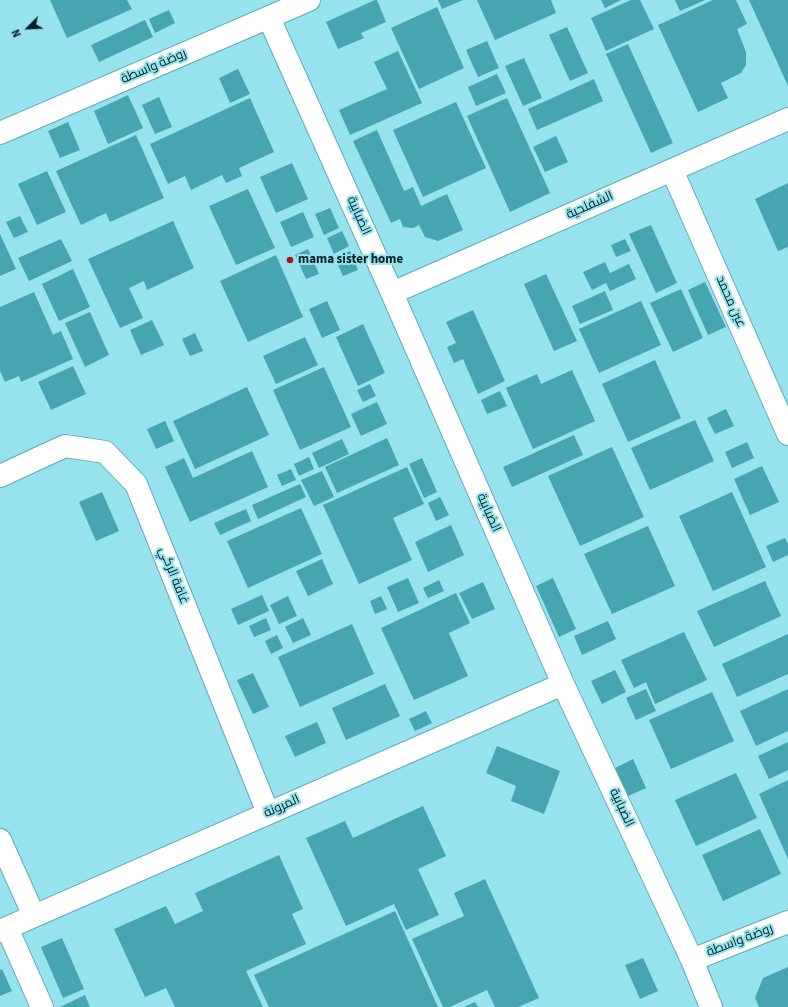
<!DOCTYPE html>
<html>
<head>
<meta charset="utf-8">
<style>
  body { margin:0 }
  #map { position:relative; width:788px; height:1007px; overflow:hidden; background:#96e2ed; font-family:"Source Sans 3",sans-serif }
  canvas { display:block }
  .north { position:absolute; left:8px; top:8px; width:40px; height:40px; -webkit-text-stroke:3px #96e2ed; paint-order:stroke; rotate:246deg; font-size:11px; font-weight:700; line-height:16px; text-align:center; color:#002025 }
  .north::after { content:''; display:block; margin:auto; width:14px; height:18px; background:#002025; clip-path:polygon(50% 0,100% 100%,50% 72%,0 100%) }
</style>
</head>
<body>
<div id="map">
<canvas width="788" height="1007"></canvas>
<div class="north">N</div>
</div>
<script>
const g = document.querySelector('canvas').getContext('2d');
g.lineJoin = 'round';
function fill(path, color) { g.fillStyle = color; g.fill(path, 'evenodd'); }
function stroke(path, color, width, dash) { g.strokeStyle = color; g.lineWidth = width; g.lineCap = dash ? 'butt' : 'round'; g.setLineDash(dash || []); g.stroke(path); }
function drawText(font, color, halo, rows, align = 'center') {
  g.font = font + ' "Source Sans 3",Cairo,sans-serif'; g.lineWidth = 4; g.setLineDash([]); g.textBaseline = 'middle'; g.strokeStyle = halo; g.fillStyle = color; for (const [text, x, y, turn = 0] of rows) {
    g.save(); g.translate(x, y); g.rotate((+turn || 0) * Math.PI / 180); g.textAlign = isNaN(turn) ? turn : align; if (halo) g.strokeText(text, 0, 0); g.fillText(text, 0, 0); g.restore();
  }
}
fill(new Path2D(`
  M50,0H127L132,9L67,38Z
  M375,0H377L386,22L361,33L364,38L338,49L326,22Z
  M438,0H463L442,9Z
  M477,0H551L556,13L495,40Z
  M601,0H621L605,8Z
  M631,0H640L654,29L606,51L591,18Z
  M675,0H705L680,11Z
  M713,0H736L747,24L737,29L746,52V65L741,73L721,83L728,98L698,112L658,25Z
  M749,0H788V86Z
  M437,7L464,68L419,89L391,28Z
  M169,10L175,23L155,33L149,19Z
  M145,20L153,37L99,62L91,45Z
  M567,27L588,73L570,81L549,35Z
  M487,41L499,68L478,77L466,50Z
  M628,44L673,143L651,153L606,54Z
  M398,51L422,103L350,135L339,110L387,89L374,62Z
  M524,58L542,98L523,106L505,66Z
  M238,69L250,94L230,103L219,78Z
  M497,74L506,93L476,106L468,87Z
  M594,79L603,101L537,130L528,109Z
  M128,95L143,128L108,144L94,111Z
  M159,97L172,127L155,134L142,105Z
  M250,98L274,152L239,168L242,176L226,183L222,175L191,190L185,176L168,184L150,144Z
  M507,98L550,193L510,212L467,116Z
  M456,102L486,168L423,197L393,130Z
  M68,122L80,150L60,158L48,131Z
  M377,130L404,191L413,187L421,206L447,194L463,230L438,241L425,237L419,225L413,228L403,227L400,219L391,223L353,141Z
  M136,135L164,198L110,222L106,213L81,225L56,171Z
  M556,136L568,162L545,172L533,147Z
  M292,163L308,199L276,213L260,177Z
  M47,171L66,212L37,225L18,184Z
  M788,183V247L778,251L755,199Z
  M248,189L275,248L236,265L209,206Z
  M330,208L339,228L324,235L315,214Z
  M303,212L314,237L291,247L280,222Z
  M20,216L28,232L14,238L6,222Z
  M173,221L194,268L147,290L144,281L129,288L143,318L120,328L88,259Z
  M651,225L677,283L656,293L629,234Z
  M342,231L349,246L334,254L327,238Z
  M0,234L16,269L0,276Z
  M61,239L72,261L29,281L18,258Z
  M625,239L631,251L616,257L611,245Z
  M308,249L319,274L306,279L295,255Z
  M350,251L358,270L343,276L335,258Z
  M276,255L303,317L248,342L220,281Z
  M605,262L610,273L629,264L636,279L610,291L606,283L592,290L583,272Z
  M73,269L90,307L59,321L42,284Z
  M546,274L577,341L554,351L524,284Z
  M705,282L726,327L708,335L688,290Z
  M681,289L703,338L673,352L650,303Z
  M605,291L613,310L580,324L572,306Z
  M34,292L53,335L61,331L73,359L21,382L19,376L5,382L0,371V307Z
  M327,301L340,330L322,338L309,309Z
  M641,301L661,345L599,373L579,329Z
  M473,310L505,381L478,394L463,359L454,363L447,347L456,343L446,322Z
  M90,312L109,355L85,367L65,323Z
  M152,320L164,345L141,355L130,330Z
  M363,324L385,373L358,386L336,337Z
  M195,333L203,351L190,356L182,339Z
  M305,337L318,365L276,384L263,356Z
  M655,360L681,418L628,442L602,384Z
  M73,366L86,394L51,410L38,382Z
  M324,367L351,427L300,450L273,390Z
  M572,370L595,421L533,449L506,388L537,374L541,384Z
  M370,384L376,396L363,402L357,390Z
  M247,387L269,435L195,469L173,421Z
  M500,391L507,406L487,414L481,400Z
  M377,402L387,424L361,436L351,414Z
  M726,409L734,426L715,434L707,418Z
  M695,420L714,461L650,490L631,448Z
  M165,421L174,441L156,449L147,429Z
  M574,435L583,455L512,487L503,467Z
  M387,438L399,465L337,493L325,467Z
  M342,439L349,454L319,468L312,453Z
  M747,442L754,458L732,468L725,452Z
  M612,447L644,517L580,546L548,476Z
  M252,451L268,487L190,522L165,467L184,458L193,478Z
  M309,457L314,469L299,476L294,464Z
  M422,458L437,492L424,498L409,464Z
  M762,466L779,502L750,515L734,479Z
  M407,467L424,504L393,518L412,560L359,584L323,505Z
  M291,469L296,480L282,486L277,475Z
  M322,471L334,497L314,506L301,480Z
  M300,484L306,497L258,519L252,505Z
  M102,492L119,531L96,541L79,502Z
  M732,492L766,567L713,591L679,516Z
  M440,497L449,515L436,521L428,503Z
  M301,508L322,554L248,588L227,541Z
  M246,509L251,521L220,535L214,523Z
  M451,525L464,555L428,572L415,542Z
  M648,526L675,586L612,614L584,554Z
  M785,538L788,544V555L773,562L766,546Z
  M322,559L333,584L308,596L296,571Z
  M408,578L419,603L398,612L387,587Z
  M553,578L576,629L559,637L536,586Z
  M439,580L444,591L428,598L423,588Z
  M765,581L781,616L714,647L697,611Z
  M483,582L495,609L472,619L459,593Z
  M456,593L470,623L449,633L468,676L414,700L381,628Z
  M262,595L269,611L238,625L231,609Z
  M288,596L297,616L279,624L270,605Z
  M381,596L387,609L375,614L370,601Z
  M266,618L271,630L254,637L249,626Z
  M303,618L311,635L293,643L285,627Z
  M608,621L616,639L582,655L574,636Z
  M352,624L374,674L300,707L278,657Z
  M684,632L707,680L655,704L646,682L634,688L621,660Z
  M788,634V674L737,697L722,664Z
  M277,635L283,648L271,654L265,641Z
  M615,670L626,692L602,704L591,681Z
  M253,673L269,707L253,714L237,680Z
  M385,684L400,716L346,740L332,708Z
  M646,689L656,711L636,720L626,698Z
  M788,689V731L756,746L740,711Z
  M712,692L734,741L671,769L649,720Z
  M426,711L432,723L415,731L409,719Z
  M317,722L326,743L295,757L285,736Z
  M788,742V770L769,779L758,756Z
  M497,746L560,771L544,814L511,801L516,786L486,773Z
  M633,759L646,788L628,796L615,768Z
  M736,773L757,818L696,846L675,800Z
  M788,780V859L759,794Z
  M423,806L446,856L418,869L439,915L406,930L394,904L346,926L306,838L345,821L353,838Z
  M760,829L781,874L723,901L702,855Z
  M279,855L303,909L292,914L306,944L246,971L263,1007H175L166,988L145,997L114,929L166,906L175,924L203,911L195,893Z
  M485,879L539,998L518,1007H495L487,990L450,1007H443L412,939L464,916L454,893Z
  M395,911L438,1007H269L254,975Z
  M62,938L84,989L63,998L41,947Z
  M643,958L658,991L640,999L625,965Z
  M788,967V1007H759L755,998L763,978Z
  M2,969L12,991L0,996V970Z
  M85,995L90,1007H60Z
  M475,1002L478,1007H464Z`), '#47a4b1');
const minor = new Path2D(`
  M269,18L392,293L563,684L692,960L711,1007
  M0,133L309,0
  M672,170L788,434
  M392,293L788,119
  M0,476L65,446L105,452L136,484L268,813
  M0,840L34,916
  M7,928L42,1007
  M0,931L563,684
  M692,960L788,922`);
stroke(minor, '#60abb6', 24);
stroke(minor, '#fff', 22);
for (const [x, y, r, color] of [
  [290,260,4,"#a81415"]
]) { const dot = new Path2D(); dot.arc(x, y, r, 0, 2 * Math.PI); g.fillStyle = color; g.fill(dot); stroke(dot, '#96e2ed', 1.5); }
drawText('13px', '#002025', '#96e2ed', [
  ["روضة واسطة",154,67,-23],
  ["الشفلحية",590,206,-24],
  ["الضبابية",358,216,66],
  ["عين محمد",730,302,66],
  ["الضبابية",488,513,66],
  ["غافة الركي",173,576,68],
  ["المرونة",282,807,-24],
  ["الضبابية",621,808,65],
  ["روضة واسطة",740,941,-21]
]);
drawText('bold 13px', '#002025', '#96e2ed', [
  ["mama sister home",298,260]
], 'left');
</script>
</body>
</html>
